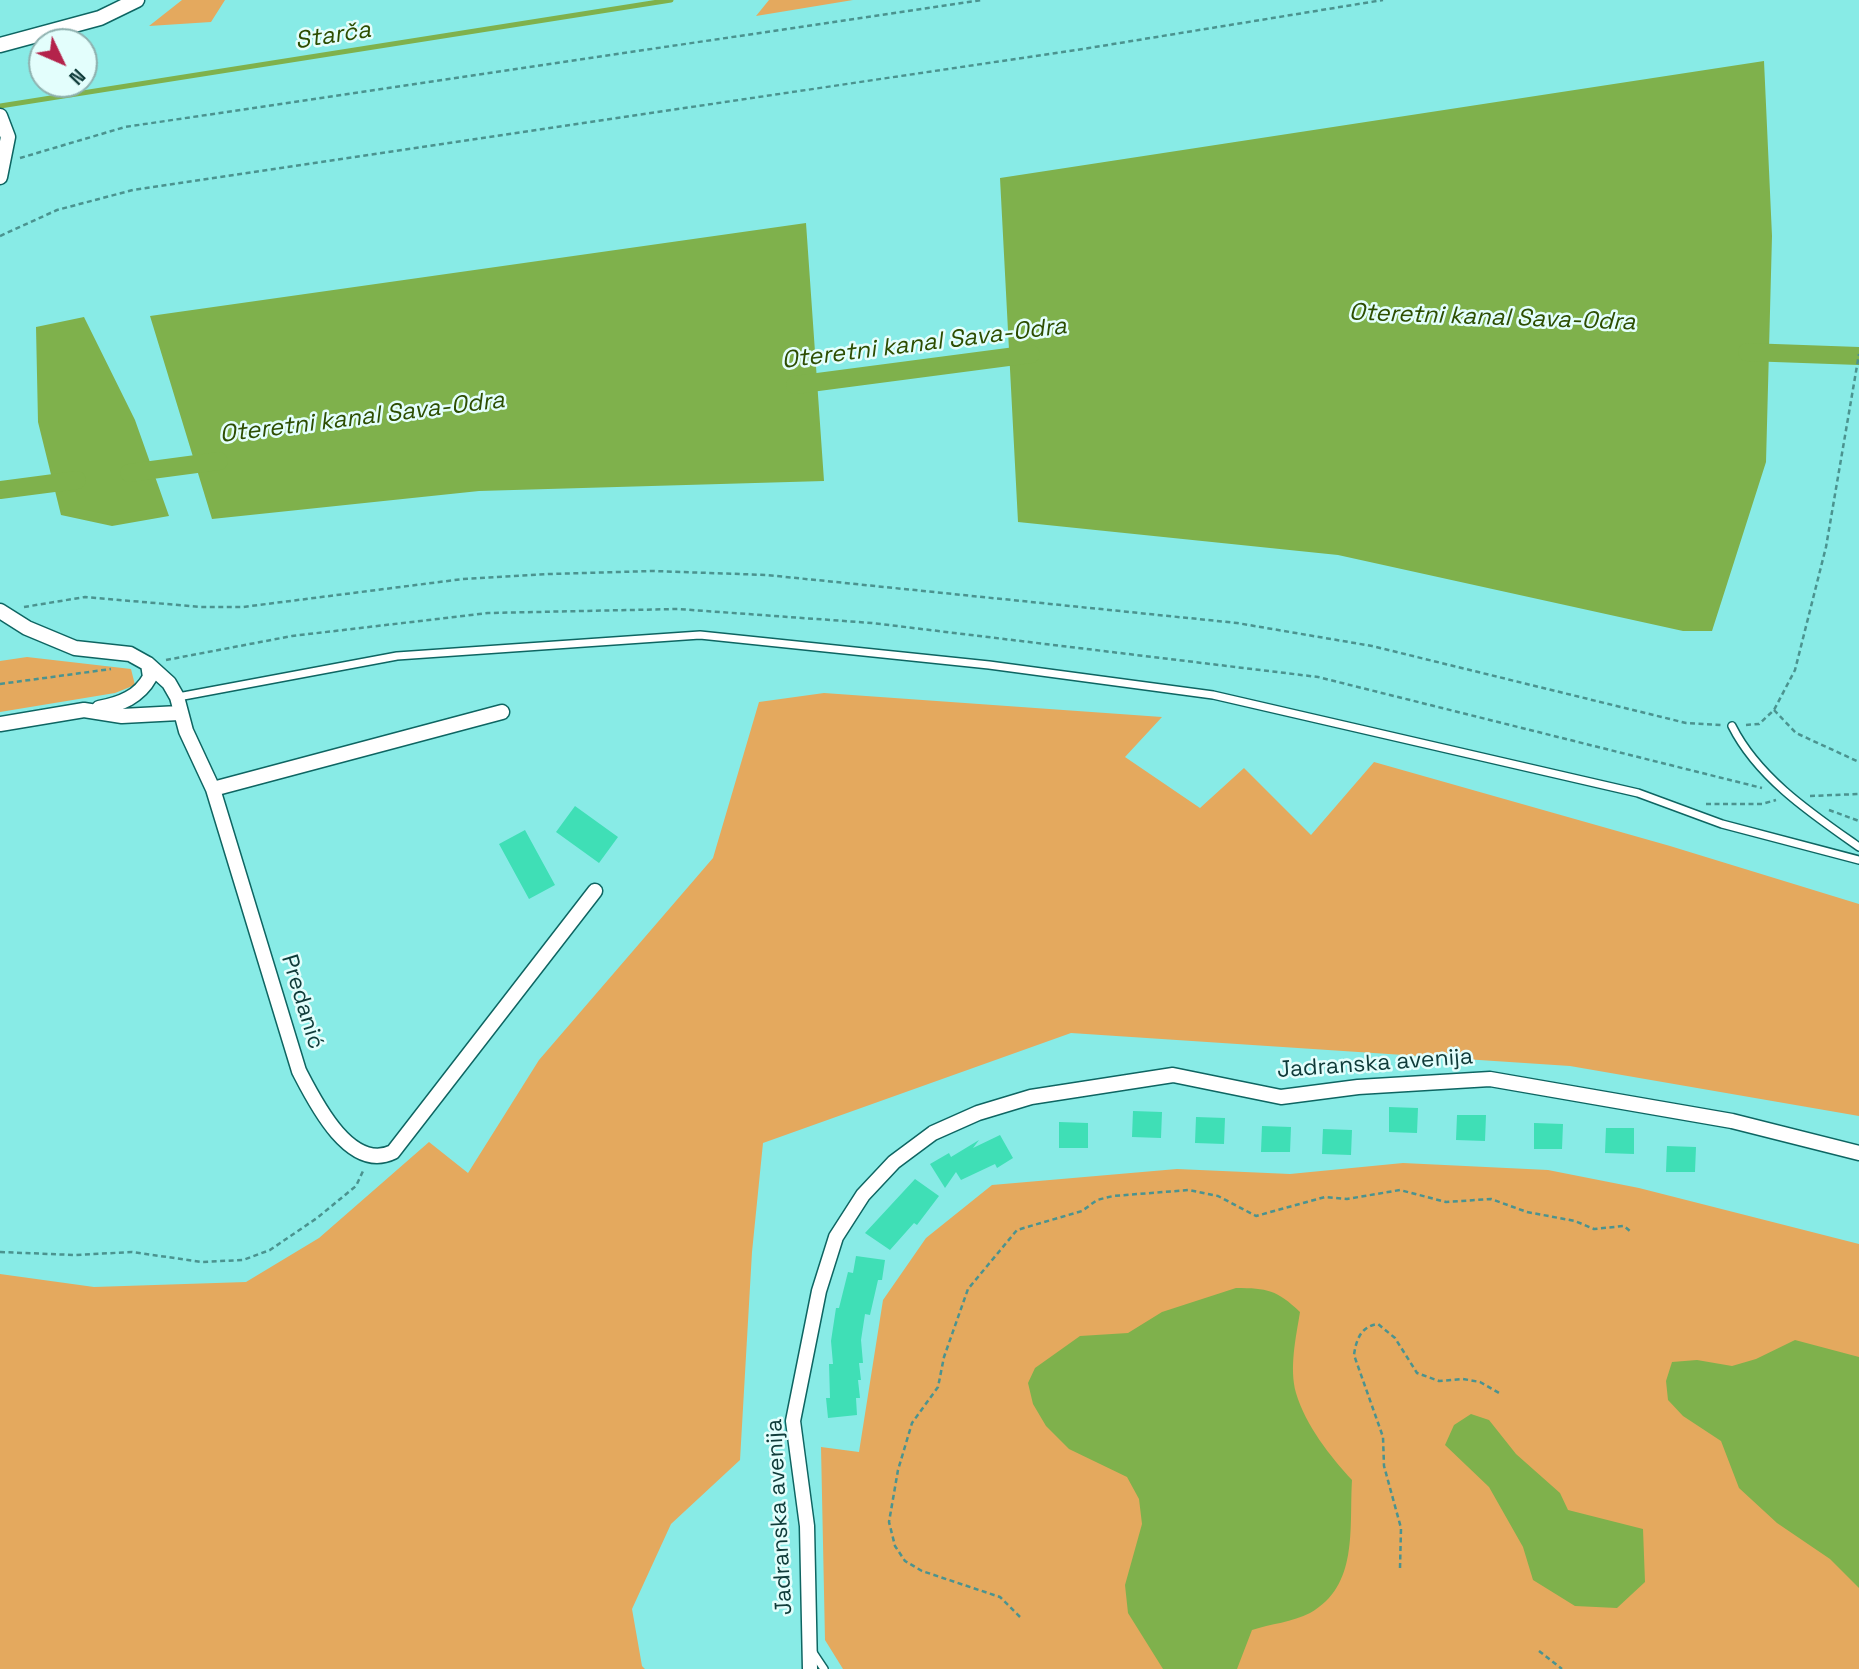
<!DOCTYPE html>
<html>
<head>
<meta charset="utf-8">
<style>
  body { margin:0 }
  #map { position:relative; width:1859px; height:1669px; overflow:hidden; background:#88ebe6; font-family:"Space Grotesk",sans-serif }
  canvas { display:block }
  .north { position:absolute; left:28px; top:28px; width:70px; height:70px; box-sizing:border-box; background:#e3fefc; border:2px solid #8eb0ae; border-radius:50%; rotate:134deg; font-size:19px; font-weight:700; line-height:28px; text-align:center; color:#0f3b39 }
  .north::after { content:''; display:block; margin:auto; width:24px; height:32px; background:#b4234b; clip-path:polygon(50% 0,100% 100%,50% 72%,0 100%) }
</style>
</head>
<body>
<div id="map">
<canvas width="1859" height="1669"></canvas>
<div class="north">N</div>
</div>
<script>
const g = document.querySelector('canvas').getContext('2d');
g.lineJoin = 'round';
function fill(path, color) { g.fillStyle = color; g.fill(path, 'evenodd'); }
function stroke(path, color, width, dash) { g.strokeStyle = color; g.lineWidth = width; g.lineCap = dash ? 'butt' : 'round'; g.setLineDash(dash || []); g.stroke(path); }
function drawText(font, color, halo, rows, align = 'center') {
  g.font = font + ' "Space Grotesk",sans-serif'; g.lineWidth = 5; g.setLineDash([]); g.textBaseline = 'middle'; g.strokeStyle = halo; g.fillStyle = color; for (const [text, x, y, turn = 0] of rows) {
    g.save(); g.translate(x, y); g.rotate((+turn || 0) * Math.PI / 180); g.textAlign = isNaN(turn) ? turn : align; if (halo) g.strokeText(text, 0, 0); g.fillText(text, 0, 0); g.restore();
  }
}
fill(new Path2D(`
  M182,0H225L211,22L149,26Z
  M769,0H853L756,16Z
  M27,657L131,669L135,685L115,693L0,712V661Z
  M824,693L1162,717L1125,757L1200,808L1244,768L1311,835L1374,762L1670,846L1859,904V1116L1570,1066L1071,1033L763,1143L752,1252L740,1460L671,1524L632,1609L642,1666L645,1669H0V1274L94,1287L246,1282L319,1238L429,1142L468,1173L539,1060L713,858L759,702Z
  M1403,1163L1548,1170L1639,1188L1859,1244V1669H843L825,1640L821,1447L859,1452L883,1300L926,1238L992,1185L1177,1169L1290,1174Z`), '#e4a95e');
fill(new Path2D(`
  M1764,61L1772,236L1766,462L1712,631H1683L1338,555L1018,522L1000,178Z
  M806,223L824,481L479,491L212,519L150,316Z
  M84,317L135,420L169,516L112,526L61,515L38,422L36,327Z
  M1236,1288C1267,1288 1277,1290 1300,1312C1296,1337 1289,1368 1296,1393C1306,1426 1330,1456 1352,1480C1349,1528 1359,1586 1310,1613C1293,1622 1270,1624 1252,1630L1237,1669H1163L1128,1613L1125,1585L1142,1524L1139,1499L1127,1477L1069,1449L1046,1426L1033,1404L1028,1383L1035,1368L1080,1336L1128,1333L1162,1312Z
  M1795,1340L1859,1357V1588L1830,1559L1777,1523L1739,1488L1721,1441L1683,1416L1668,1400L1666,1381L1672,1362L1697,1360L1732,1366L1756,1359Z
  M1471,1414L1489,1420L1516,1454L1560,1493L1568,1510L1643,1529L1645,1582L1617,1608L1575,1606L1533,1580L1523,1547L1489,1487L1445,1445L1454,1425Z`), '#7fb14c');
stroke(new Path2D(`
  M0,106L671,0`), '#7fb14c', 5);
stroke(new Path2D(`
  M1747,352L1859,356
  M795,385L1031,354
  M129,473L219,461
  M0,490L77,480`), '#7fb14c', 18);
fill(new Path2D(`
  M575,806L618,837L599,863L556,832Z
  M525,830L555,885L529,899L499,844Z
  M1389,1107L1418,1108L1417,1133L1389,1132Z
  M1133,1111L1162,1112L1161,1138L1132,1137Z
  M1457,1115H1486L1485,1141L1456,1140Z
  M1196,1117L1225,1118L1224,1144L1195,1143Z
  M1059,1122L1088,1123V1148H1059Z
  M1534,1123L1563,1124L1562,1149H1534Z
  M1262,1126L1291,1127L1290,1152H1261Z
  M1606,1128H1634V1154L1605,1153Z
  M1323,1129L1352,1130L1351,1155L1322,1154Z
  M1000,1135L1013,1158L997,1168L995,1164L961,1180L956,1172L945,1188L930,1164L949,1153L951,1157L979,1140L973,1148Z
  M1667,1146L1696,1147L1695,1172H1666Z
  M915,1179L939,1196L917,1225L914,1223L890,1250L865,1233Z
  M856,1256L885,1260L882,1280H878L870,1315L865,1314L861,1340L863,1363H859L861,1380H858L860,1398H856L857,1415L828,1418L826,1398H830L829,1364H833L831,1341L836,1308H839L848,1272L853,1273Z`), '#3fdfb6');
const lane = new Path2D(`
  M178,697L397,656L700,635L989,665L1213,695L1638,793L1722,824L1859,860
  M1732,726C1758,778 1812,814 1859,847
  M812,1651L824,1669`);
const street = new Path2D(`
  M0,45L100,18L137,0
  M0,116L8,137L0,177
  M0,611L27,628L75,648L130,654L148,664L169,683L177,697L186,731L213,789L299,1071C315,1102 350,1173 393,1152L595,891
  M99,708C121,704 139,697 150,677L148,664
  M0,724L84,710L122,716L179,713
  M213,789L502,712
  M810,1669L807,1526L793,1421L819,1291L836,1237L863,1195L894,1162L933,1133L978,1113L1031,1097L1173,1075L1281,1097L1358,1087L1490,1079L1732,1121L1859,1153`);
stroke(lane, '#0e6562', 10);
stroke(street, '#0e6562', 17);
stroke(new Path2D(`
  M20,158L125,127L982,0
  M0,236L57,210L133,190L1089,48L1383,0
  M24,607L85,597L201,607H243L463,579L549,574L653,571L767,575L1237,623L1372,646L1686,723L1722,725
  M166,660L292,636L488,613L678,609L872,623L1318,677L1762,788
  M0,684L111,669
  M1774,710L1796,733L1859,762
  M1746,725L1759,724L1774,710L1795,670L1826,547L1859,354
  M1810,796L1859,794
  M1706,804H1762L1776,800
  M1829,810L1859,821
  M0,1252L75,1255L132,1252L202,1262L243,1260L270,1250L317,1218L356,1186L364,1169
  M1400,1568L1401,1528L1384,1466L1383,1437L1354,1355C1356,1340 1361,1326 1378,1324L1395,1338L1417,1373L1439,1381L1463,1379L1480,1382L1499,1393
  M1020,1617L1000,1597L922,1571L905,1561L895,1546L889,1522L898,1470L912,1423L938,1387L944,1357L968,1289L1017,1230L1082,1211L1097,1200L1113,1196L1189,1190L1218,1196L1256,1216L1325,1197L1347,1199L1400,1190L1446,1202L1491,1199L1527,1212L1575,1221L1594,1229L1624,1226L1631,1232
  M1539,1651L1562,1669`), '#4b938f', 2.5, [5, 3.5]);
stroke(lane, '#fff', 7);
stroke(street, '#fff', 14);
drawText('23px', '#0f3b39', '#e3fefc', [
  ["Predanić",302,1002,73],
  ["Jadranska avenija",1375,1064,-4],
  ["Jadranska avenija",780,1517,-93]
]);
drawText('italic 24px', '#2d4d01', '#e3fefc', [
  ["Starča",333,36,-9],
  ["Oteretni kanal Sava-Odra",1492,318,2],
  ["Oteretni kanal Sava-Odra",924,344,-7],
  ["Oteretni kanal Sava-Odra",362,418,-7]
]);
</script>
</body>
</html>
